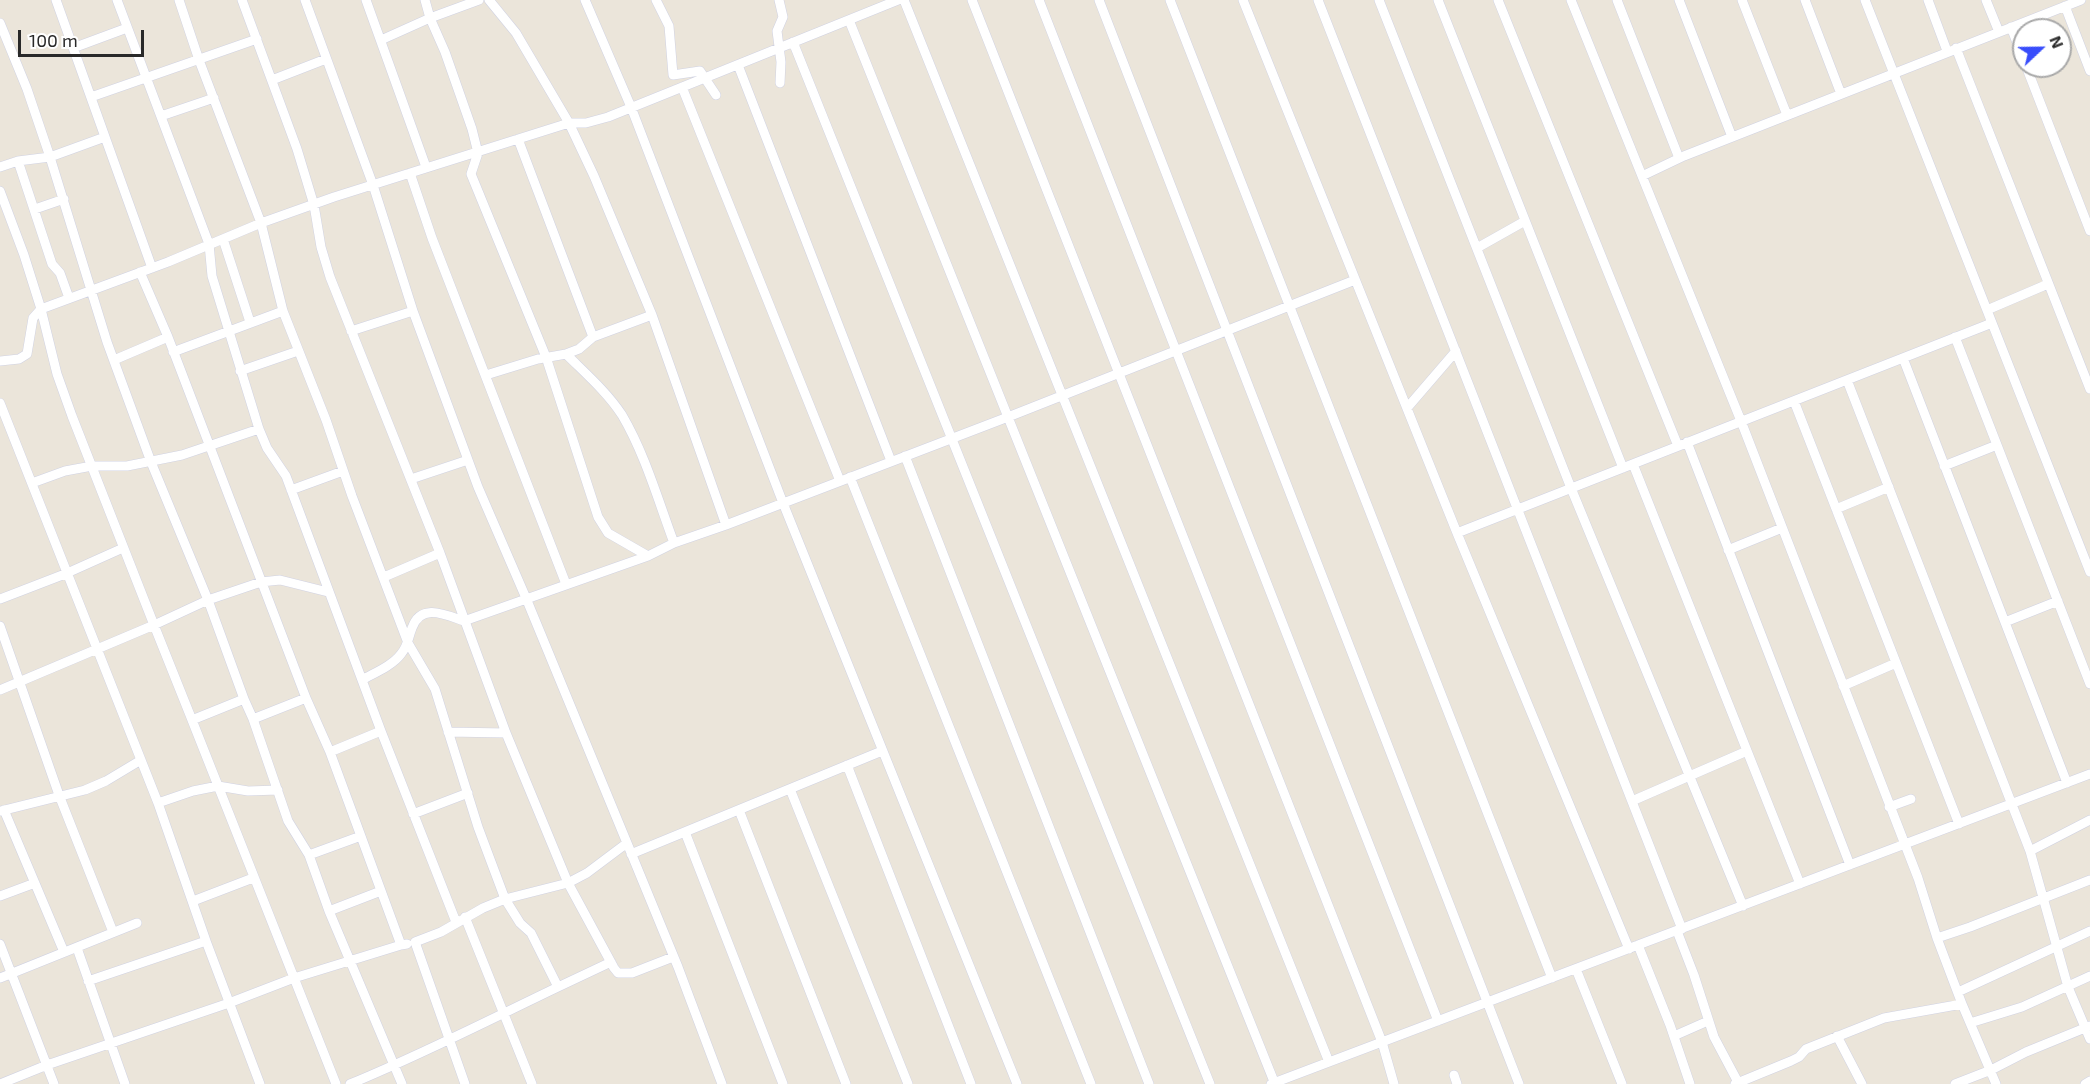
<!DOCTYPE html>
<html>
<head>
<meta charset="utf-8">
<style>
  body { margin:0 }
  #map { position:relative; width:2090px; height:1084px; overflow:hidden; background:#ebe5da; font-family:"Exo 2",sans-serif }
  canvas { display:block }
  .north { position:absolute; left:2012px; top:18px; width:60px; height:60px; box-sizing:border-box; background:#fff; border:2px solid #a9a9a9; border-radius:50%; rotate:68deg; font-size:16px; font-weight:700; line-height:24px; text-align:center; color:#292929 }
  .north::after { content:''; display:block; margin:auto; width:21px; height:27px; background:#384dfb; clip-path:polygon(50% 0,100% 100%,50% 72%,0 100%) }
  .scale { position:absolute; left:18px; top:30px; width:126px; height:27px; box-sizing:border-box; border:3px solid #292929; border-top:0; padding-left:8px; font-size:18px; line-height:21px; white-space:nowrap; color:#292929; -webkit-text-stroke:4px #fff; paint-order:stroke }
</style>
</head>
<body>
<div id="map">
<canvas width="2090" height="1084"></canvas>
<div class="north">N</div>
<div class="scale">100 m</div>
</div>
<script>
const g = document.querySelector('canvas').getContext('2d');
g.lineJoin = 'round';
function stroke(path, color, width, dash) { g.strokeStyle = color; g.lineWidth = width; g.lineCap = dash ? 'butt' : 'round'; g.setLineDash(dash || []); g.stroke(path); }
const minor = new Path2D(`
  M56,0L152,268
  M117,0L209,244L212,276L259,429L267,448L286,476L381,731L456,922
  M179,0L199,60L261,223L283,311L326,420L352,496L408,643L435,689L478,827L505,899L568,883L587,873L627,843L678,967L722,1084
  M242,0L297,149L314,205L321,247L330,277L440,553L506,733
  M305,0L373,185L413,311L478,487L526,598L627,843
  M366,0L426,167
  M425,0L430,18L445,52L472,129L478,153L471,174L546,357L598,517L608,533L648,556
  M489,0L516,33L569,123L594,176L652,315L726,525
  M585,0L631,107L783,503L1017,1084
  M656,0L669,26L673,75L700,71L716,95
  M779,0L783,17L777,31L781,62L780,83
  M904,0L1329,1062
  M972,0L1382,1042L1394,1084
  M1039,0L1438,1021
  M1099,0L1519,1084
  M1170,0L1552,978
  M1243,0L1457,533L1629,949
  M1318,0L1682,929
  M1379,0L1571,488L1743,906
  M1438,0L1623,468
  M1498,0L1678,446
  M1571,0L1642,176
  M1617,0L1679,158
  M1679,0L1732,137
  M1742,0L1787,115
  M1805,0L1841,94
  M1865,0L2090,572
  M1928,0L1947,51
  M1986,0L1999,32
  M2065,6L2090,71
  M849,20L1275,1084
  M0,23L27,89L50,157L107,342L151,462L208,600L244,699
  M2011,27L2024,61
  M381,40L430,18L479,0
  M793,42L1210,1084
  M73,48L127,28
  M1956,48L2090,389
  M738,65L891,461
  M2026,66L2090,231
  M272,80L326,59
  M682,87L840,481
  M91,97L257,39
  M161,116L214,98
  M518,139L593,337
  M18,161L52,264L60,273L69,298
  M0,167L18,161L50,157L105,137
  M410,173L432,238L566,584
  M0,191L24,255L41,309L57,374L72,416L154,625L208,600L261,582L280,580L328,592
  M35,209L64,199
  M223,239L250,322
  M1477,248L1525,221
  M140,272L168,337L306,698
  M1987,310L2048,284
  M351,331L413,311
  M1955,337L2090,684
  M173,352L283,311
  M566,354C585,373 607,392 622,415C645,454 658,500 674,543
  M1903,358L2067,783
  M114,360L168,337
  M0,361L19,359L27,354L33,318L41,309L168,262L261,223L334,197L569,123H586L608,117L898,0
  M240,371L298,351
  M486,375L538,359L566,354L579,349L593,337L652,315
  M1847,380L2030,851L2068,987L2090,1039
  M1794,401L1959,824
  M0,403L158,803L206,941L260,1084
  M1407,408L1456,351
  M1687,442L1850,865
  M905,456L1149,1084
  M1633,464L1800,884
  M1944,466L1997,445
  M850,477L1091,1084
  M411,479L468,460
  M32,483L65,471L92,466H127L182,455L259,429
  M291,490L343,471
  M1836,509L1889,487
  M1457,533L1992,323
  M1728,550L1782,528
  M384,577L440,553
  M0,599L65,574L123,548
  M2005,622L2058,601
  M0,626L59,795L113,932
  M362,680C374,673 392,666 401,654C408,646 408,638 412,628C421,602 446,615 464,621L648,556L674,543L726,525L1008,417L1355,280
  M1843,686L1896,663
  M0,690L154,625L192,720L244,699L253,719L306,698L330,752L381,731
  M253,719L288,821L309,855L329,911L402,1084
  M192,720L336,1084
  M448,732L506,733L568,883L614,968L618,973H632L673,957
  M330,752L401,945L407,944
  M847,765L971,1084
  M790,789L908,1084
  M1632,801L1747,751
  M158,803L193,791L218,786L248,791L278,790
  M1889,807L1911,799
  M4,810L64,952
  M739,810L846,1084
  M1,811L85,790L106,781L141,760
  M413,814L468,793
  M685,832L783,1084
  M2030,851L2090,820
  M631,854L882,751
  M309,855L361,836
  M0,896L35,883
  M193,901L253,878
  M329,911L381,891
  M465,917L532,1084
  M1677,931L1694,975L1714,1037L1739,1084
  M1937,938L1970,927L2090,880
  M0,944L54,1084
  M1638,945L1670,1025L1690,1084
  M77,948L125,1084
  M1576,969L1622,1084
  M0,978L137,923
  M88,981L206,941
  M558,987L611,962
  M1958,992L2090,931
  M1970,1023L2022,1007L2090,976
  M1674,1036L1708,1021
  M1837,1036L1862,1084
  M1454,1075L1457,1084
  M0,1084L47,1065L229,1003L294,978L401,945
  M350,1084C421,1055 489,1020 558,987L531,933L520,923L505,899L483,908L441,932L415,942L465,1084
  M1271,1084L2090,774
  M1735,1084L1791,1061L1799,1057L1806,1049L1884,1018L1962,1004
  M1955,1084L1991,1070L2026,1052L2090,1026
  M1996,1084L1962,1004L1937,938L1918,878L1741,421L1642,176L1684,156L2081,0
  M2085,1084L2090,1081`);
stroke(minor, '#d0d2e2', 10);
stroke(minor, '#fff', 9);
</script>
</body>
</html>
